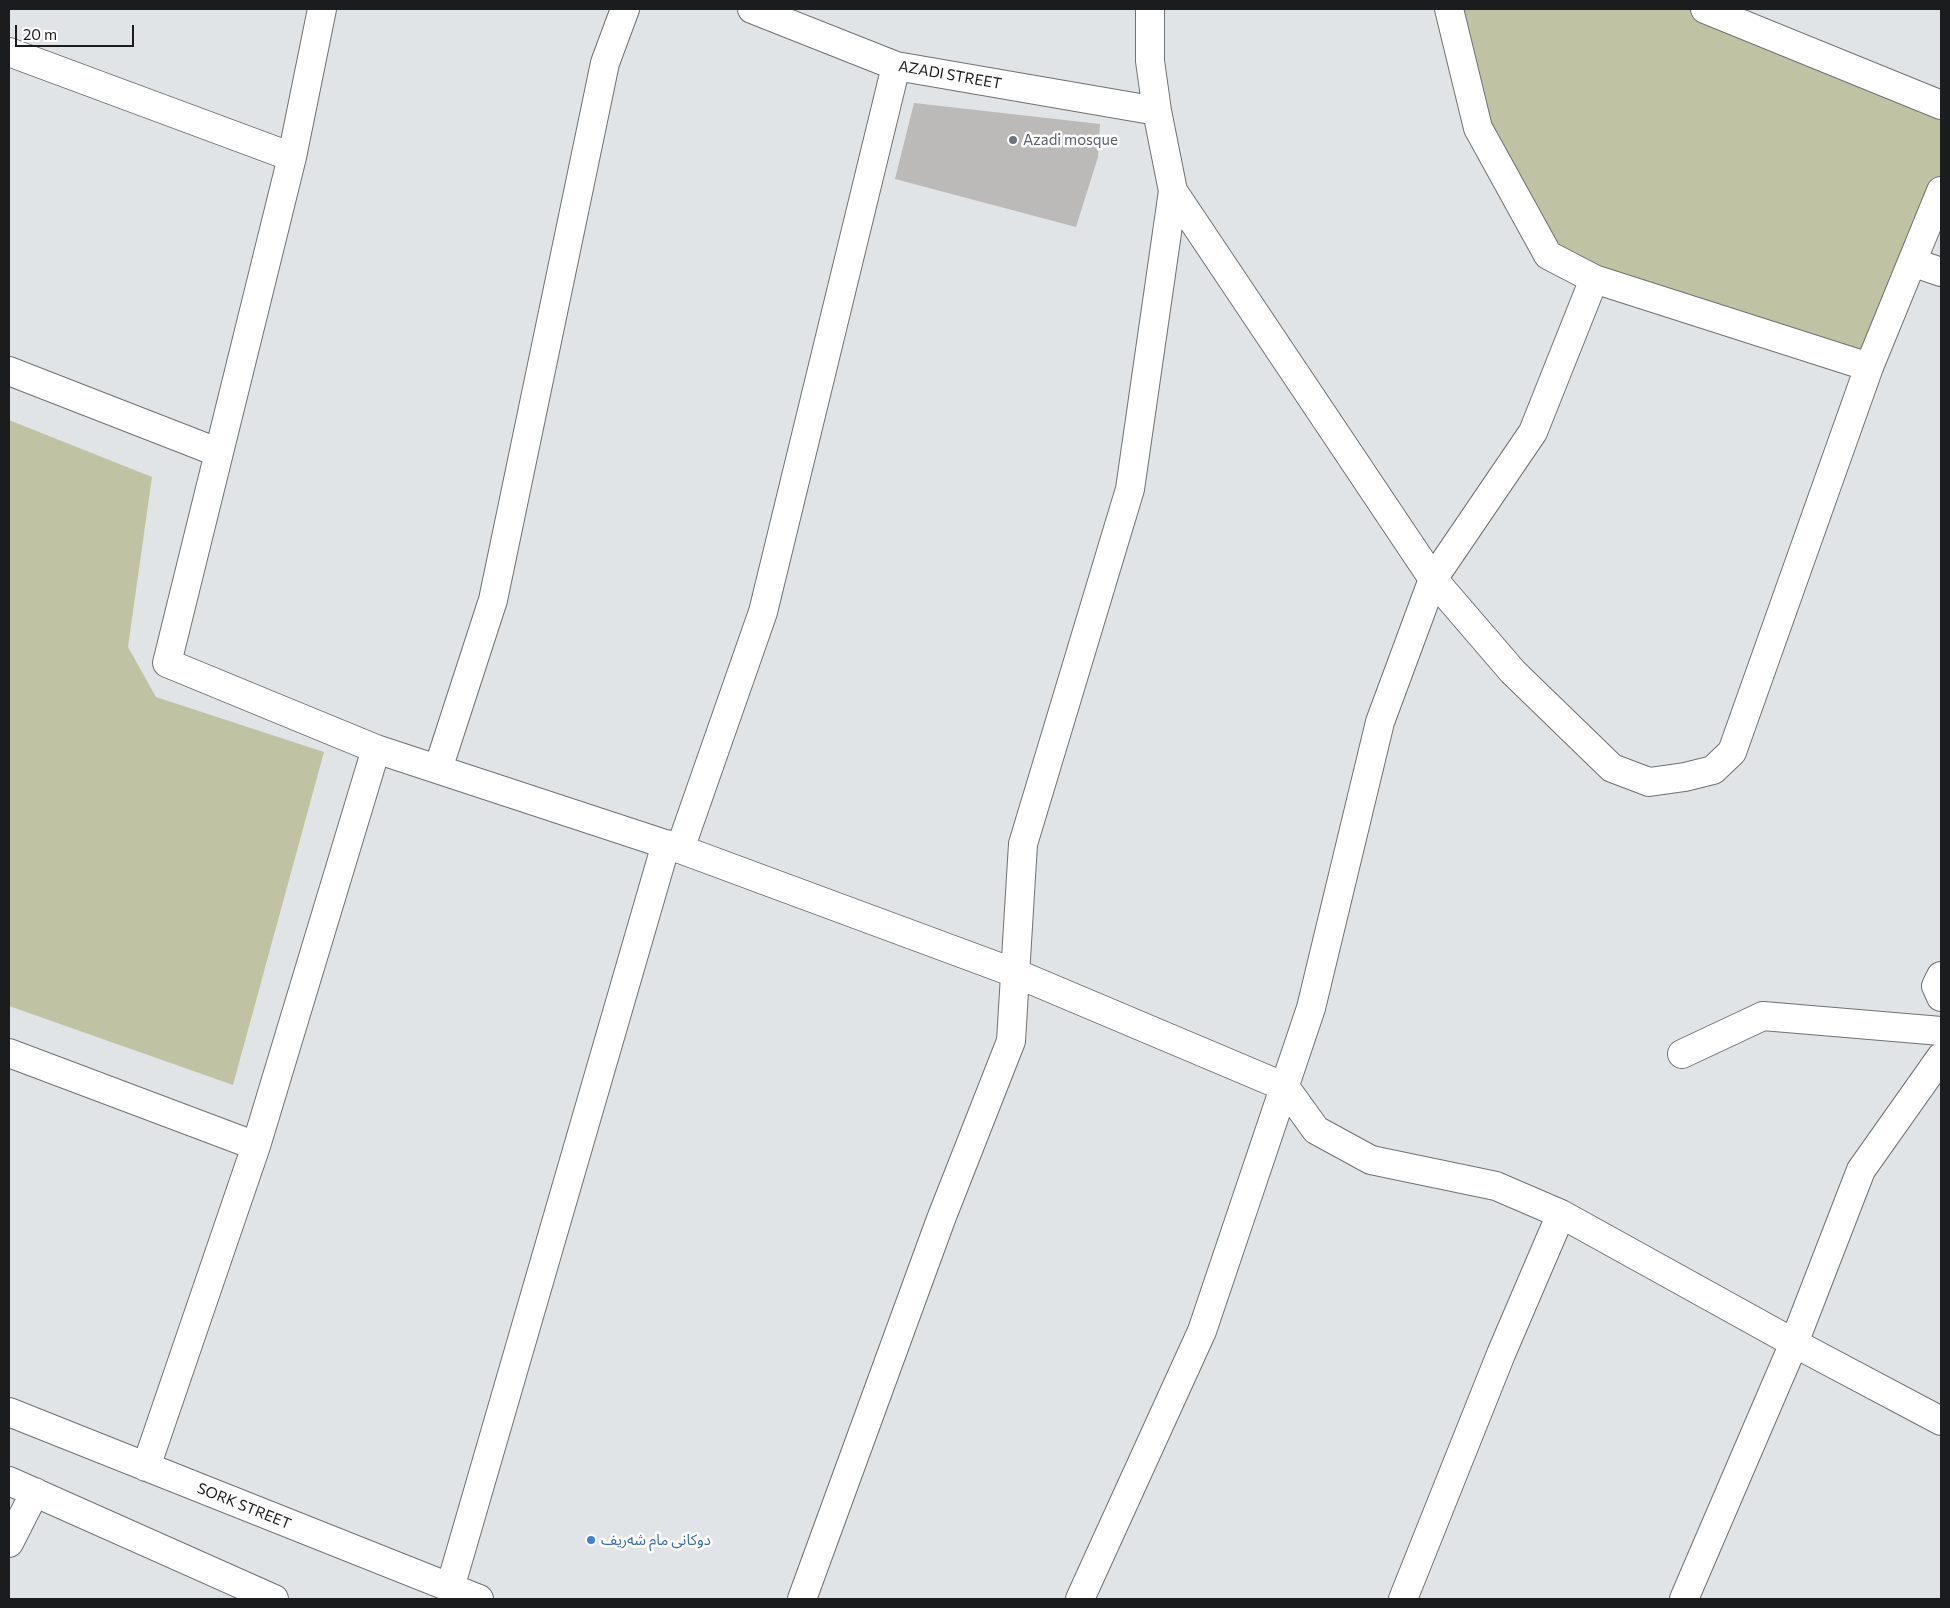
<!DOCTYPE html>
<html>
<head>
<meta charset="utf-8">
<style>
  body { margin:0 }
  #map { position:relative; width:1950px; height:1608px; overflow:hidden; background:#e1e4e6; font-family:Commissioner,sans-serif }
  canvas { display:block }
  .frame { position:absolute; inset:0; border:10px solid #1b1c1d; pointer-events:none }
  .scale { position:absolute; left:15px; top:25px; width:119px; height:22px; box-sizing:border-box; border:2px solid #1b1c1d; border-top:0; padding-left:6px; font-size:15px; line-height:18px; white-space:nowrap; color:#1b1c1d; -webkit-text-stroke:4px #fff; paint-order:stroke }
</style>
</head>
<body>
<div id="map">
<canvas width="1950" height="1608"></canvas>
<div class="frame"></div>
<div class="scale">20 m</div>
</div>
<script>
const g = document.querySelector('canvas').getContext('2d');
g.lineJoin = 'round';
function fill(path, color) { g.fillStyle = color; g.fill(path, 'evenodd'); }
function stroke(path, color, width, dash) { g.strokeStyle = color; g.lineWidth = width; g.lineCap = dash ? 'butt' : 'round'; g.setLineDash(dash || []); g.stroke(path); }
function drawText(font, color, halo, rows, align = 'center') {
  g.font = font + ' Commissioner,"Noto Sans Arabic",sans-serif'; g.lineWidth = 5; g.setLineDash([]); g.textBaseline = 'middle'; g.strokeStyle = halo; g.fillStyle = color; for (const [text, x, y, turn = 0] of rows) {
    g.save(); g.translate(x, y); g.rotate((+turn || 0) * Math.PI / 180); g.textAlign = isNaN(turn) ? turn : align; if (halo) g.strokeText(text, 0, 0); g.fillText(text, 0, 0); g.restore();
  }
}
fill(new Path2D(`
  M1449,9H1705L1941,105V191L1869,367L1548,255L1478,128Z
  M9,420L152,477L128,647L156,697L324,752L233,1085L9,1006Z`), '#c0c3a3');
fill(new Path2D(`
  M914,103L1100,124L1098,157L1076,227L895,179Z`), '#bcbab8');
const minor = new Path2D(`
  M322,9L292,157L167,663L376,749L680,849L1015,973L1285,1087L1316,1130L1371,1160L1496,1186L1561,1214L1794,1343L1941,1421
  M752,9L896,66L1157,111
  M1150,9V61L1157,111L1173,191L1433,579L1513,672L1612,768L1649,782L1685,777L1713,770L1732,752L1869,367L1941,191
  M1449,9L1478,128L1548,255L1594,279L1869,367
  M1705,9L1941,105
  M9,52L292,157
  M1912,262L1941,272
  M9,371L217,452
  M438,769L493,600L605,63L625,9
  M680,849L763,612L896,66
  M1941,976L1936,986L1941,997
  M9,1053L256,1146
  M1682,1054L1763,1016L1941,1031
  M9,1412L479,1599
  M146,1467L256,1146L376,749
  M9,1481L274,1599
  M9,1543L35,1492
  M450,1588L666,844
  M802,1599L941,1219L1011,1041L1023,844L1130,489L1173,191
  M1080,1599L1202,1331L1311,1008L1380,722L1433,579L1533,432L1594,279
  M1403,1599L1501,1354L1561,1214
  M1684,1599L1794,1343L1861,1170L1941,1057`);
stroke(minor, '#6f7172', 30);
stroke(minor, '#fff', 28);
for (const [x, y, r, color] of [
  [1013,140,5,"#6b7280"],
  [591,1540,5,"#3f7fe0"]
]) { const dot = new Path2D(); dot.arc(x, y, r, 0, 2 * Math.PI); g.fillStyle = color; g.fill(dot); stroke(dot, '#fff', 2); }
drawText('15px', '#1b1c1d', '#fff', [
  ["AZADI STREET",950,75,10],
  ["SORK STREET",244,1506,22]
]);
drawText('15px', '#5b616d', '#fff', [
  ["Azadi mosque",1023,140]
], 'left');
drawText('15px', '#366cbe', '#fff', [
  ["دوکانی مام شەریف",601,1540]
], 'left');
</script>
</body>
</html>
